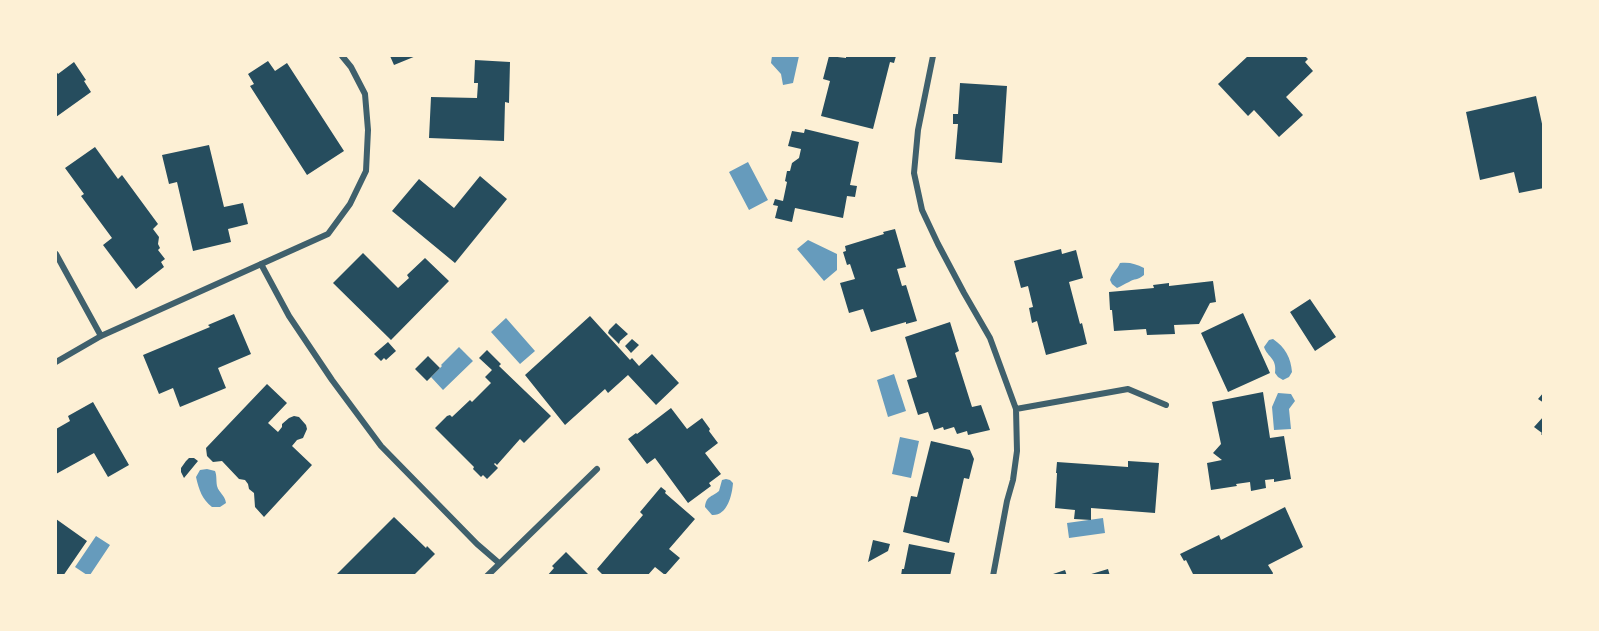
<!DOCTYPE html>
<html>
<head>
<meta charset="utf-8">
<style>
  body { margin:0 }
  #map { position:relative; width:1599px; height:631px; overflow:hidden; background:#fdf0d5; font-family:Raleway,sans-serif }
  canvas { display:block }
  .frame { position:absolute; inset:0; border:57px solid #fdf0d5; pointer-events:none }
</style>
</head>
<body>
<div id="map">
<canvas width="1599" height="631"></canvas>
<div class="frame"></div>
</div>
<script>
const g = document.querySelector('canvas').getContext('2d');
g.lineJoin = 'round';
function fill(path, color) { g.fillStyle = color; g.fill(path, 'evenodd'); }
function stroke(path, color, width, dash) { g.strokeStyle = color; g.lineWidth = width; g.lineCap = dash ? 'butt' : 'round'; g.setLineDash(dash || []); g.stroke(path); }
fill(new Path2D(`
  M772,56H799L793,83L783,85L781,74L771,63Z
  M748,162L768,200L749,210L729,172Z
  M808,240L837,254V270L824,281L797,249Z
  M1120,263C1130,262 1136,264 1144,268V275C1137,281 1135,278 1129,282C1124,284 1122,286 1117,288L1112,284L1110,280C1112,273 1117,270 1120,263Z
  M506,318L535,351L520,364L491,332Z
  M1273,339C1285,347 1291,358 1292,372L1289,377L1283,380L1278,377L1275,373C1277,358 1268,358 1264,347L1269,340Z
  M459,347L473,361L443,390L431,377L442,366L441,365Z
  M894,374L906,411L888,417L877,380Z
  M1278,393L1291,394L1295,401L1289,409L1291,429L1274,430L1272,407Z
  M900,437L919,441L911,478L892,474Z
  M207,469L215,471C217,476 216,480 217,486C219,493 225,495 226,503L220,507H212C202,499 199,490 196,477L200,470Z
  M726,479L730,480L733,483C732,496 727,516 712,515L705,507C706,496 712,497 719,491L722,480Z
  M1103,518L1105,533L1069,538L1067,523Z
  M96,536L110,545L90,575H87L75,567Z`), '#669bbc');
fill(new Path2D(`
  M390,56H416L394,65Z
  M829,56L846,58V56H896L894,63L890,62L873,129L821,116L830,81L823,79Z
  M1248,56H1305L1308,59L1305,62L1313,71L1286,97L1303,115L1279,137L1254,110L1248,116L1218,84Z
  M475,60L510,62L509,103L505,102L504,141L429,138L431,97L477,98L478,83H474Z
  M268,61L275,71L287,63L344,151L307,175L250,86L254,84L248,74Z
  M74,62L86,80L84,81L91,92L56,117V71L58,74Z
  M960,83L1007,86L1002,163L955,159L958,124H953V114H958Z
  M1536,96L1544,133V188L1519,193L1514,172L1480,180L1466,112Z
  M805,129L859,142L850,185L857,186L855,197L847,196L843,218L795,208L792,222L775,218L778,206L773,205L775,199L783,201L787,182L785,181L787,171H790L792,163L799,158L801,149L788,146L792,131L804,133Z
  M209,145L224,207L243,203L248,224L228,229L231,242L193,251L177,182L169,184L162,155Z
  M95,147L118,179L122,175L158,224L153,229L159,237L158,244L160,248L158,250L165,259L161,262L164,267L136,289L103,245L112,238L81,196L84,194L65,168Z
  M480,176L507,199L455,263L392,211L419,179L454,208Z
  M895,229L906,267L897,269L902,286L906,285L917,321L906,324V322L871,332L863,309L849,313L840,283L855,279L850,264L847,265L843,252L846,251L845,246L884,234L883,232Z
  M1061,249L1062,254L1076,250L1083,278L1069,282L1080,324L1082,323L1087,344L1046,355L1037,321L1032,323L1029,308L1033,307L1028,286L1021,288L1014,261Z
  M363,253L398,288L409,278L407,275L425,258L449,281L391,340L333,283Z
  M1213,281L1216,302L1210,303L1199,324L1174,325L1175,334L1147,335L1146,329L1114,331L1112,310H1110L1109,292L1154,288L1153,285L1169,283V286Z
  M1310,299L1336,337L1315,351L1290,312Z
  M1243,313L1270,373L1228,392L1201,333Z
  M234,314L251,354L218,368L226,388L180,407L173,388L159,394L143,355L210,327L208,325Z
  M590,316L630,360L632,358L639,366L652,354L679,383L656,405L628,375L608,393L605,389L565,425L525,375Z
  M950,322L959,351L955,353L972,407L981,405L990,430L968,435L967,431L957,434L954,427L944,430L943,427L934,430L928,412L918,415L907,380L917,377L905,337Z
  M616,323L628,334L620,341L619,344L608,333L609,330Z
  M632,339L639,345L631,353L625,346Z
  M388,342L396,351L386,360L384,358L381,361L374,354Z
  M487,350L501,364L499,366L551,416L524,443L520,439L497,465L495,463L494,464L498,468L487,479L483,475L481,477L473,469L474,467L435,428L447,416L450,415L452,417L470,400L472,402L491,383L485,377L492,370L479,358Z
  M428,356L440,368L427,381L415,369Z
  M267,384L287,403L268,423L278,432L282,427V424L289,418L294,416L299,417L306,425L307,429L303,438L297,440L292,446L312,465L264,517L255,507L254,493L249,489L248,484L245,480L239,479L222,461L213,462L207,456L206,448Z
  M1263,392L1270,438L1284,436L1291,479L1274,482V479L1265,480L1266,488L1251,491L1250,482L1236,484L1237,486L1211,490L1207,463L1222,460L1213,453L1221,444L1212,402Z
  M1544,392V403L1538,399Z
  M93,402L129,465L108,477L94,453L56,474V429L70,421L68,416Z
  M671,408L687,429L702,418L710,429L709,431L718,443L705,453L721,474L709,483L711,486L688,503L655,458L647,464L628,439L636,433L637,434Z
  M1544,416V437L1541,434L1542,433L1534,427Z
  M931,441L970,450L974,459L969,479L964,478L949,543L903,532L911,496L917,497Z
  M189,458H194L198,461L184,478L181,472V468L186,461Z
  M1128,461L1159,463L1155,513L1091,508V520L1074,519L1075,510L1055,508L1057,473H1056L1057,462L1128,467Z
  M661,487L666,491L665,493L695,519L669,549L680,558L665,575L655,567L647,576H608L606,574L604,576L597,569L643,515L640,512Z
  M1285,507L1303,547L1268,565L1273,573L1272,576H1253L1252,574L1249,576H1194L1186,560L1184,561L1180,554L1219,535L1221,540Z
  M394,517L426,548L427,546L435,554L413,576H335Z
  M56,519L87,541L63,576H56Z
  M873,540L890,544L888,551L868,562Z
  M909,544L955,553L950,576H901L902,569H904Z
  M566,552L590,576H547L554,568L552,566Z
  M1108,569L1110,576H1088V575Z
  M1065,570L1067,576H1050V575Z`), '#264d5e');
stroke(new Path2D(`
  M933,56L918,130L914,173L922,210L938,244L964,293L990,338L1016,409L1017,451L1013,480L1007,501L993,576
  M56,254L101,336
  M261,264L289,316L332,380L381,446L477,544L499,563
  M56,362L101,336L328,234L350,204L366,171L368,130L365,94L351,67L342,56
  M1016,409L1128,389L1166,405
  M487,576L597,469`), '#3f606c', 6);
</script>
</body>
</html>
